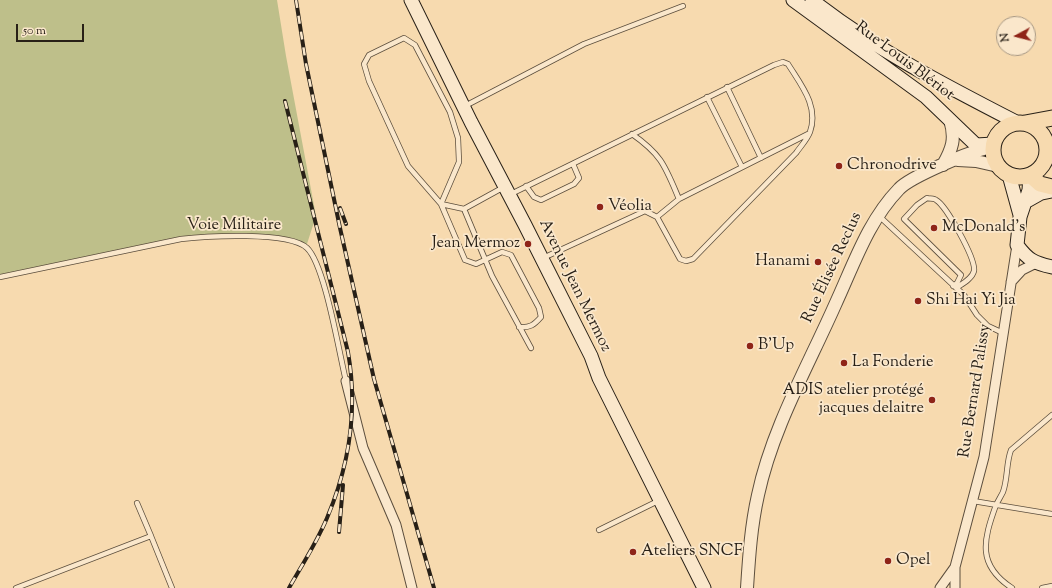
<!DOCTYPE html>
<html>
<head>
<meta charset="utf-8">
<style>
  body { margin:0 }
  #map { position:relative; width:1052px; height:588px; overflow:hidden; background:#f7daaf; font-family:"Sorts Mill Goudy",serif }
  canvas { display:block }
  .north { position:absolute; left:996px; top:16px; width:40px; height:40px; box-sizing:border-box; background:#fae7cb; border:1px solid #a69783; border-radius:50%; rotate:263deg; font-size:11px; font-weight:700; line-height:16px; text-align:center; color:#282017 }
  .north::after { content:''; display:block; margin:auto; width:14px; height:18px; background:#8f2418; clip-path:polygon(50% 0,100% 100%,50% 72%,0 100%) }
  .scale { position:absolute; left:16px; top:24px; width:68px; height:18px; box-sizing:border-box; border:2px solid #282017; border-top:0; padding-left:5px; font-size:12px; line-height:14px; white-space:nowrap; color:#282017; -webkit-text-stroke:3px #fae7cb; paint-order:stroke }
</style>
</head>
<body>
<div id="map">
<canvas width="1052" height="588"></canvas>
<div class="north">N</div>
<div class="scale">50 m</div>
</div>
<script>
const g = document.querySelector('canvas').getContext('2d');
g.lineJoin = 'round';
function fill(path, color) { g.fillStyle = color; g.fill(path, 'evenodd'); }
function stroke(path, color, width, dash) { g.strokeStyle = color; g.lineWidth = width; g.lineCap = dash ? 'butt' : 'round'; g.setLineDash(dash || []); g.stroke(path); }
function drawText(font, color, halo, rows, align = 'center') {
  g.font = font + ' "Sorts Mill Goudy",serif'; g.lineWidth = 3.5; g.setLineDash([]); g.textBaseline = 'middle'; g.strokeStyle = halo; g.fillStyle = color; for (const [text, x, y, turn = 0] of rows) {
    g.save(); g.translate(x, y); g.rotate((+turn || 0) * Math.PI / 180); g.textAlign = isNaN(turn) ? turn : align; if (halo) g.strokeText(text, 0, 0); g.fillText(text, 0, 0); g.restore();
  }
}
fill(new Path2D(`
  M0,0H277L286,56L316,216L306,247L290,240L205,236L0,277Z`), '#bebf8a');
const service = new Path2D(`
  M727,87L761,158
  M707,97L742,167
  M465,106L584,44L683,6
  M632,134C662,155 665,166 679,199L657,217
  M526,186L534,197L541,200L574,184L579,178L573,164
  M504,187L464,209L441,204L408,166L369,81L364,64L369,55L404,38L415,45L450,112L458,138L459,162L441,204L465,260L476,264L502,252L511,255L539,308L541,317C534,325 530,328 519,327
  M511,194L774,65L783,62L788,64C801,85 819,106 810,132C807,140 800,147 796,153L693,259L686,261L680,259L657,217L645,211L543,258
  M679,199L808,134
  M464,209L492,276L531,348
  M879,216L964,295L977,315L988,326L1003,333
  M0,277L181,239C206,236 289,231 307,248C325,265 339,353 346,381
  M953,286L957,283L961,275L904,219L917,205L927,198C929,199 934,198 936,200C946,205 976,259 974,271C972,279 962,284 956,288
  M973,501L1052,514
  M137,503L151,536
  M599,530L658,501
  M16,588L151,536L172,588
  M1012,588C977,565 983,541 996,505C998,501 1001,496 1003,492C1008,478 1006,463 1011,450L1052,415
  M1042,588L1052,586`);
const minor = new Path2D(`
  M1011,282L1022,270L1036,263
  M346,381L363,448L396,525L412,588
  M940,588L955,567
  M955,588V567L984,457L1017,245`);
const tertiary = new Path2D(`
  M958,160L976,161L998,166
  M943,165C952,149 956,139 950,120
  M747,588C749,557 751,526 758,495C772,429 808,366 835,305C854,264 868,221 899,189C910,177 973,150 989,148`);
const secondary = new Path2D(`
  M411,0L471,122L525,225L591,356L599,378L704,588
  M793,0L926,97L976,145L994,144
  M812,0C874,49 948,87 1018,123
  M1009,175L1020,215
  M1030,175L1029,190L1020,217L1017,245C1028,260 1034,263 1052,267
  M1025,202L1041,193L1052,191`);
const primary = new Path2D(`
  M1025,123L1052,118
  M993 150a27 27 0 1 1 54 0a27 27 0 1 1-54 0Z
  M1030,175L1040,184L1052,187`);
stroke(service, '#5c4e3d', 6);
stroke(minor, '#5c4e3d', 11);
stroke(tertiary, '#5c4e3d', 14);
stroke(secondary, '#282017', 15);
stroke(primary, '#282017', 17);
stroke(service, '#fae7cb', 4.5);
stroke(minor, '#fae7cb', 9);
stroke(tertiary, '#fae7cb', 12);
stroke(secondary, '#fae7cb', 13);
stroke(primary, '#f7daaf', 15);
const rail = new Path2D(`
  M296,0L306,64L340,228L374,379L434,588
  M285,101L348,352C358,409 349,466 327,518C317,542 302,565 289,588
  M340,208L346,224
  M339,532L343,485`);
stroke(rail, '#282017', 4);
stroke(rail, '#fae7cb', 2.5, [8]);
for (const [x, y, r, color] of [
  [839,166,4,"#8f2418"],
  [600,207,4,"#8f2418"],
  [934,228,4,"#8f2418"],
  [528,244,4,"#8f2418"],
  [818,262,4,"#8f2418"],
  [918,301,4,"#8f2418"],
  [750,346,4,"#8f2418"],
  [844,363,4,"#8f2418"],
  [932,400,4,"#8f2418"],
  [633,552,4,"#8f2418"],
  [888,561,4,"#8f2418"]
]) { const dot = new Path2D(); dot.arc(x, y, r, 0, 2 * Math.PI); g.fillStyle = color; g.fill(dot); stroke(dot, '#fae7cb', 1.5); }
drawText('16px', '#282017', '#fae7cb', [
  ["Rue Louis Blériot",904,62,37],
  ["Voie Militaire",234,226],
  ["Rue Élisée Reclus",833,268,-65],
  ["Avenue Jean Mermoz",574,286,64],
  ["Rue Bernard Palissy",976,391,-81]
]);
drawText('16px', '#282017', '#fae7cb', [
  ["Chronodrive",847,166],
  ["Véolia",608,207],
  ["McDonald's",942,228],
  ["Jean Mermoz",520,244,"right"],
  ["Hanami",810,262,"right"],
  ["Shi Hai Yi Jia",926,301],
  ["B'Up",758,346],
  ["La Fonderie",852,363],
  ["ADIS atelier protégé",924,391,"right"],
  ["jacques delaitre",924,409,"right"],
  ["Ateliers SNCF",641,552],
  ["Opel",896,561]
], 'left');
</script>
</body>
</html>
